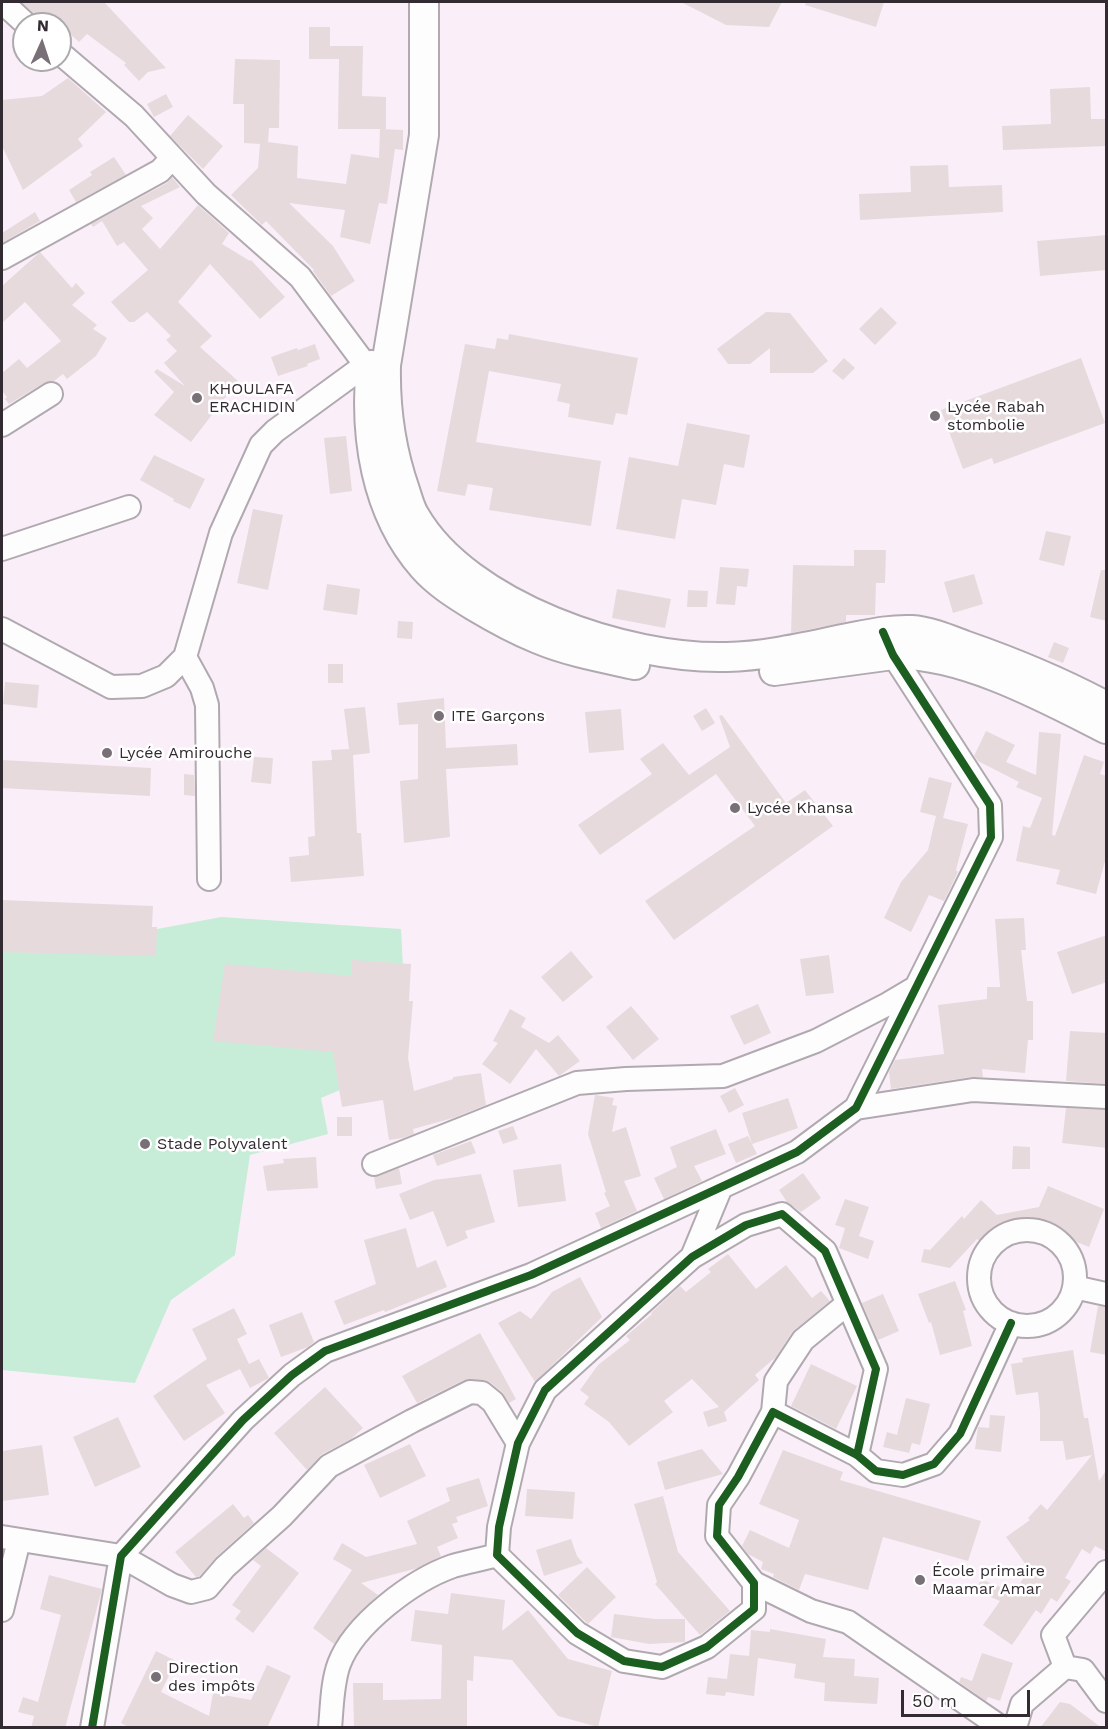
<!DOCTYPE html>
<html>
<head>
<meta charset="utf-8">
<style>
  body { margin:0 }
  #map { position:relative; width:1108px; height:1729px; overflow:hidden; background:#faeff8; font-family:"Work Sans",sans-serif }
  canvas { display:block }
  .frame { position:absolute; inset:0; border:3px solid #332b32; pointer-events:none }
  .north { position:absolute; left:12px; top:12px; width:60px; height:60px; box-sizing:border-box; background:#fff; border:2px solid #adaaad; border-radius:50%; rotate:3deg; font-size:16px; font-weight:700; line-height:24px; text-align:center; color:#332b32 }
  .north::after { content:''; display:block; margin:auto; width:21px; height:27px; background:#797077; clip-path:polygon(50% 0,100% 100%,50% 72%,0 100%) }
  .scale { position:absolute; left:901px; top:1690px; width:129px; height:27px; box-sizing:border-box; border:3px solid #332b32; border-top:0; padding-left:8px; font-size:18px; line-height:21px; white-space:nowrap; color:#332b32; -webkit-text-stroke:4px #fff; paint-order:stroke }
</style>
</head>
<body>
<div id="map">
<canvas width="1108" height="1729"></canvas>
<div class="frame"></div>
<div class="north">N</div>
<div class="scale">50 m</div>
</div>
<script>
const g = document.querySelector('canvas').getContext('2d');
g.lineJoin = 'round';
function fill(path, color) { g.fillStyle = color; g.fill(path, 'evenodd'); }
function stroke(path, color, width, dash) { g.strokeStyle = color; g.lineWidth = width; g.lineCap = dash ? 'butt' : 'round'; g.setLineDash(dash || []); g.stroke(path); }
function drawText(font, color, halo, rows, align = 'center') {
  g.font = font + ' "Work Sans",sans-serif'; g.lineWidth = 5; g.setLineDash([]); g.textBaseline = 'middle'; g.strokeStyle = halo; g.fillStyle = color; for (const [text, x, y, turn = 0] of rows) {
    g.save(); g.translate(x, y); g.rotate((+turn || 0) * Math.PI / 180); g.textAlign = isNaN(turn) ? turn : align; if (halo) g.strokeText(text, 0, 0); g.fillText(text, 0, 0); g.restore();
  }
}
fill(new Path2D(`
  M221,917L401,929L408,1061L321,1098L328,1134L250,1155L235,1255L171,1300L135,1383L2,1370V924L152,930Z`), '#c7edd8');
fill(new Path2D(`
  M21,2H104L166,68L148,72L139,81L124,65L126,63L87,34L79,42L51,17L46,24H39L36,15Z
  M681,2H782L769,27L726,25Z
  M806,2H884L876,27L805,5Z
  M309,27H330V46H363L362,96L386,97V129H338L339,59H309Z
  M235,59L280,60L279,128H269L268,142L298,146L297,178L346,184L351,154L379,158L380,129L403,130V150L395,149L387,204L379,203L370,244L340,237L345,210L289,203L333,246L355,281L331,296L313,271L314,270L266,221L262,225L231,195L258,168L260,144L244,143V104H233Z
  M68,78L106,112L78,139L83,146L23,190L2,146V100L42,96Z
  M1090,87L1091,119H1107V146L1003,150L1002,126L1051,124L1050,89Z
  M166,94L173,107L154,117L147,104Z
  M188,115L223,146L203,169L170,136Z
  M114,157L126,175L76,202L69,190L92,175L90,172Z
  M948,165L949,187L1002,185L1003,212L860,220L859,194L911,192L910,166Z
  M172,177L180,187L141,206L153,218L142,229L160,249L198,205L229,233L222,244L250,261L251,260L285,297L260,319L210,264L178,302L212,336L200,347L238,381L191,442L154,415L174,392L154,372L157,369L185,386L164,363L177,351L166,340L171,336L147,312L134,322H129L111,302L148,270L124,242L117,246L102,221L93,227L91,224L167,183Z
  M35,212L40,221L2,243V233Z
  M1107,235V270L1040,276L1037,241Z
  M40,252L72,288L76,283L85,293L72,305L97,325L93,329L107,338L96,356L67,379L63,374L54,381L44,383L9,404L5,399L7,397L2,391V373L19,359L27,368L61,341L25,302L2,323V286Z
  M881,307L897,323L875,345L859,329Z
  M766,312L790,313L828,361L813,373H770V348L750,364H728L717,349Z
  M509,334L638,358L627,415L616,413L613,425L568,417L570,404L557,401L561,384L489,371L476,442L601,461L591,526L489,510L493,488L468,484L465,496L437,491L465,344L495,349L497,338L508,340Z
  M315,344L320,359L307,364L308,366L278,376L271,357L297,348L298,350Z
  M844,358L855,368L843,380L832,371Z
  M1081,358L1105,423L994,464L992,458L963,469L941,410Z
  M687,423L750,435L744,468L724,464L716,505L682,499L675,539L616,529L629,457L678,466Z
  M346,436L352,491L330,494L324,438Z
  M154,455L205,479L190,509L173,501L174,499L140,480Z
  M253,509L283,515L268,590L237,583Z
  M1046,531L1071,536L1064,566L1039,560Z
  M854,550H886L885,583H876L875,615H846V622L791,633L793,565L854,566Z
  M720,567L749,569L747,587L737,586L735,605L716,604Z
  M1101,570H1107V621L1090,617Z
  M974,574L983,604L953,613L944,582Z
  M327,584L360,589L357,615L323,610Z
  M617,589L671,599L665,628L612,618Z
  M688,590L708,591L707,607H687Z
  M398,621L413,622L412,639L397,638Z
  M1054,642L1069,648L1063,663L1048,657Z
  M328,664H343V683H328Z
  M5,682L39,685L37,708L3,704Z
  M444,698L446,748L517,744L518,765L446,769L450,837L404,843L400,781L418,779V724L399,725L397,703Z
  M365,707L370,753L353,755L357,833H361L364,876L291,882L289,857L309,855L308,837L315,836L312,761L332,760L331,750L349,749L344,709Z
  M706,708L715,723L702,731L693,716Z
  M621,709L624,750L589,753L585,712Z
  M722,715L786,803L805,790L833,826L674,940L645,901L755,826L716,774L600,855L578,825L652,774L640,759L663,743L689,775L730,747L719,716Z
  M986,731L1015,745L1006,762L1036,775L1039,732L1061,734L1052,835L1055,836L1084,755L1104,762L1100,774L1107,776V854L1096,894L1056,884L1060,870L1016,861L1023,826L1030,828L1042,798L1016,787L1019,782L978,761L974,756Z
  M254,757L273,758L271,784L251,782Z
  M2,760L151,768L150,796L2,788Z
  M184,774L194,775L195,796L184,795Z
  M929,777L952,783L943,818L968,824L956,870L958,872L944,901L929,895L911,932L884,918L901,882L928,850L936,816L920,812Z
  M2,900L153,906L152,927H157L156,956L2,952Z
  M1024,918L1026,950H1021L1027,1001H1033V1040H1028L1025,1073L982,1069L983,1077H971L891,1089L889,1072L895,1060L944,1054L938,1005L987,999V987H1000L995,919Z
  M1107,935V982L1072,994L1057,952Z
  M571,951L593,977L563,1002L541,977Z
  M829,955L834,993L806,996L800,959Z
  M352,960L411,964L409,1001H413L408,1058L414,1091L453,1079V1077L481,1073L486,1105L453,1118L413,1129L414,1134L403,1138L389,1140L383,1100L342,1107L333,1052L213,1041L225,964L351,976Z
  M758,1004L771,1033L744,1045L730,1016Z
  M631,1006L659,1039L633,1060L606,1027Z
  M510,1009L526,1018L521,1027L549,1043L558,1035L580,1061L559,1076L536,1049L510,1084L482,1064L498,1043L493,1041Z
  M1070,1031L1107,1033V1084L1066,1081Z
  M735,1088L744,1105L729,1113L720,1096Z
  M595,1095L614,1098L612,1105L617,1106L612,1132L626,1127L641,1176L624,1181L637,1211L601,1228L595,1213L610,1206L604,1193L606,1192L588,1134Z
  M788,1098L798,1128L752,1144L742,1113Z
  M1066,1108L1107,1110V1148L1062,1143Z
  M337,1117H352V1136H337Z
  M513,1126L518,1139L503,1144L498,1131Z
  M716,1129L726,1154L694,1166L702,1181L664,1199L654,1178L677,1167L670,1147Z
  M748,1136L757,1154L736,1163L728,1144Z
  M471,1141L476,1153L437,1166L433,1155Z
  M1013,1146L1030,1147V1169H1012Z
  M316,1157L318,1188L267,1191L263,1166L284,1163L283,1159Z
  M561,1164L566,1201L518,1207L513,1170Z
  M399,1168L402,1184L376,1189L374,1177Z
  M803,1173L821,1198L801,1212L787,1202L779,1190Z
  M481,1174L495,1222L465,1231L468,1238L447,1247L433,1211L410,1220L399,1194L434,1180Z
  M1048,1186L1104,1209L1089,1247L1029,1223L1002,1228L985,1246L977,1239L950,1268L921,1262L924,1249L930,1250L962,1216L964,1219L981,1200L997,1215L1039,1207Z
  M845,1199L869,1207L859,1236L874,1241L868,1259L839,1248L845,1228L835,1225Z
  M406,1228L417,1268L436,1260L447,1287L385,1312L384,1310L344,1325L334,1301L376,1284L364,1240Z
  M728,1254L756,1289L786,1265L812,1298L821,1291L830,1301L792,1332L776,1357L755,1375L759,1380L724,1412L727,1421L708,1427L703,1412L719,1407L692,1379L664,1401L673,1412L629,1446L609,1422L584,1404L589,1397L580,1390L598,1365L630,1340L626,1336L652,1314L651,1313L680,1286L686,1292L711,1272L708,1269Z
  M580,1277L602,1317L535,1382L498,1323L520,1311L531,1319L552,1292Z
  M955,1281L966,1310L963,1311L972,1346L940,1355L931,1322L929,1323L918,1294Z
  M883,1294L899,1331L878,1340L862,1303Z
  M1098,1306L1107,1307V1355L1090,1352Z
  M234,1308L247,1334L237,1339L249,1364L259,1359L269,1378L250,1388L240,1369L206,1385L225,1413L184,1441L153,1396L207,1359L192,1329Z
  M302,1312L314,1342L308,1347L281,1357L269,1325Z
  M480,1333L516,1399L509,1403L502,1392L491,1383L471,1379L464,1380L417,1403L402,1376Z
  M1073,1350L1084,1418H1088L1099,1481L1107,1469V1552L1095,1546L1090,1554L1082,1549L1065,1578L1071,1581L1057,1602L1051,1598L1041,1614L1036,1610L1012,1645L983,1625L1000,1601L976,1591L981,1579L1014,1593L1029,1569L1006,1537L1030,1520L1028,1518L1041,1504L1047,1510L1092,1455L1066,1460L1063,1441H1040V1411L1038,1392L1016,1395L1011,1364L1023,1362L1022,1358Z
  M811,1364L857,1386L836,1429L791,1406Z
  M325,1387L363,1428L351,1439L322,1454L307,1470L274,1433Z
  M906,1398L930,1404L920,1445L912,1443L909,1453L883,1447L887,1432L897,1435Z
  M990,1415L1005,1416L1001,1452L975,1449L978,1427L989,1428Z
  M118,1417L141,1467L95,1487L73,1437Z
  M410,1444L426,1476L380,1498L364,1465Z
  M42,1445L49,1495L2,1501V1451Z
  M702,1449L723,1474L665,1490L657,1462Z
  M783,1450L843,1472L840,1480L981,1521L968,1561L883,1537L868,1590L805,1574L799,1590L773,1577L774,1574L761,1569L763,1562L748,1554L742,1546L750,1530L789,1548L799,1520L759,1504Z
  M479,1478L488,1506L456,1517L458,1522L452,1524L458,1538L437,1547L441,1556L418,1568L361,1583L378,1595L348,1625L334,1644L313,1628L352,1570L333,1559L342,1543L366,1557L417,1544L407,1521L450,1501L446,1488Z
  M527,1489L575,1492L573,1519L525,1516Z
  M663,1496L678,1552L730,1611L700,1635L655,1584L657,1582L634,1504Z
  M233,1504L244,1518L248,1515L254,1523L216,1557L200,1576L196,1577L175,1552Z
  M571,1539L577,1556L583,1563L544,1576L536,1550Z
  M266,1548L299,1573L253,1633L235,1619L241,1611L232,1605L261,1566L253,1560Z
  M587,1567L616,1597L588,1624L558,1595Z
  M49,1575L102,1589L65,1728H31L34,1716L18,1712L23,1697L38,1702L61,1615L40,1609Z
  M451,1593L505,1600L502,1631L528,1610L568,1659L612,1671L598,1727L558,1716L512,1660L474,1656L473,1681L467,1680V1728H354L353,1683H383V1700L441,1699L442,1645L411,1641L415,1610L448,1614Z
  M614,1614L655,1619H685V1642L649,1644L611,1637Z
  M770,1629L826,1639L823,1657L855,1659L854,1676L879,1678L877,1704L824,1701L825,1683L794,1678L796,1664L758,1658L754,1696L726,1692L725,1696L706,1694L708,1677L727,1679L730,1654L749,1656L751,1630L770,1632Z
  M156,1651L176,1661L161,1692L209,1716L213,1693L251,1700L267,1665L291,1676L267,1728H130L121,1723Z
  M982,1653L1013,1663L1000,1701L988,1697L986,1701L959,1682L961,1677L972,1681Z
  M1060,1702L1070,1704L1102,1728H1040Z`), '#e7dadd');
const minor = new Path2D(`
  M2,2L26,24
  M60,53L134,116L206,194L300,277L373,375
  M2,258L160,171L172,158
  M2,425L51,394
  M2,549L129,507
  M2,629L111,687L142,686L166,676L185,657L221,533L261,445L275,431L364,366
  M185,657L202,688L207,705L209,879
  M856,1108L973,1090L1106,1097
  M374,1164L577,1083L626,1079L723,1076L816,1041L888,1004L915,988
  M979 1278a48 48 0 1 1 96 0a48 48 0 1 1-96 0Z
  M692,1257L721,1187
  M1074,1287L1106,1294
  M773,1412L776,1381L803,1340L847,1304
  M857,1455L876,1369L825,1251L782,1214L746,1225L692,1257L545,1390L518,1443L499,1527L497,1555L577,1633L624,1661L662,1667L707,1647L754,1609V1583L717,1536L719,1505L738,1477L773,1412L857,1455L876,1471L903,1475L934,1464L960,1434L1011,1323
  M2,1537L121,1556L172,1585L191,1592L207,1588L225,1567L282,1516L329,1466L412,1421L470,1392L482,1393L493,1402L518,1443
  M754,1583L811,1611L848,1622L1002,1728
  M2,1610L19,1540
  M1065,1667L1053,1635L1106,1572
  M92,1728L121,1556L243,1420L292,1375L325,1351L531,1275L797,1152L856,1108L991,837L990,805L893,655L888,643
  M330,1728C332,1707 332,1683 339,1664C354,1624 413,1580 453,1566C467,1562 483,1559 497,1555
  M1015,1728L1022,1704L1065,1667L1083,1670L1106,1701`);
const major = new Path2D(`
  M424,2V135L386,365C385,408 391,450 405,490C408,499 410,508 415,516C467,606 627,660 727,657C768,656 808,646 848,638C869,634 890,629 912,630C929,631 948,639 964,645C1013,662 1061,682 1106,706
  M371,365C364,435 375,512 423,567C437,583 456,595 474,606C494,618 516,630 538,639C569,652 603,658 635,665
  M774,671L893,655C961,652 1047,699 1106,729`);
stroke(minor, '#b1a9b0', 26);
stroke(major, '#b1a9b0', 32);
stroke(minor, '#fefdfe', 22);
stroke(major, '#fefdfe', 28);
stroke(new Path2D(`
  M857,1455L876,1369L825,1251L782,1214L746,1225L692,1257L545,1390L518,1443L499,1527L497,1555L577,1633L624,1661L662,1667L707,1647L754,1609V1583L717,1536L719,1505L738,1477L773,1412L857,1455L876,1471L903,1475L934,1464L960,1434L1011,1323
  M92,1728L121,1556L243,1420L292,1375L325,1351L531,1275L797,1152L856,1108L991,837L990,805L893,655L883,632`), '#1b5e20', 8);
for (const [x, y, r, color] of [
  [197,398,6,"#797077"],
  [935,416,6,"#797077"],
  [439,716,6,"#797077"],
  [107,753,6,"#797077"],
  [735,808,6,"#797077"],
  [145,1144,6,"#797077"],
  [920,1580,6,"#797077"],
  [156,1677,6,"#797077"]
]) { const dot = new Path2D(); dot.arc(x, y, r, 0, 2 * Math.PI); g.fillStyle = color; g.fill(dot); stroke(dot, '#fff', 2); }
drawText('16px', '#332b32', '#fff', [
  ["KHOULAFA",209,389],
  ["ERACHIDIN",209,407],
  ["Lycée Rabah",947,407],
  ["stombolie",947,425],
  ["ITE Garçons",451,716],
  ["Lycée Amirouche",119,753],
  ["Lycée Khansa",747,808],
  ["Stade Polyvalent",157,1144],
  ["École primaire",932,1571],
  ["Maamar Amar",932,1589],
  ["Direction",168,1668],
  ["des impôts",168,1686]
], 'left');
</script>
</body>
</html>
